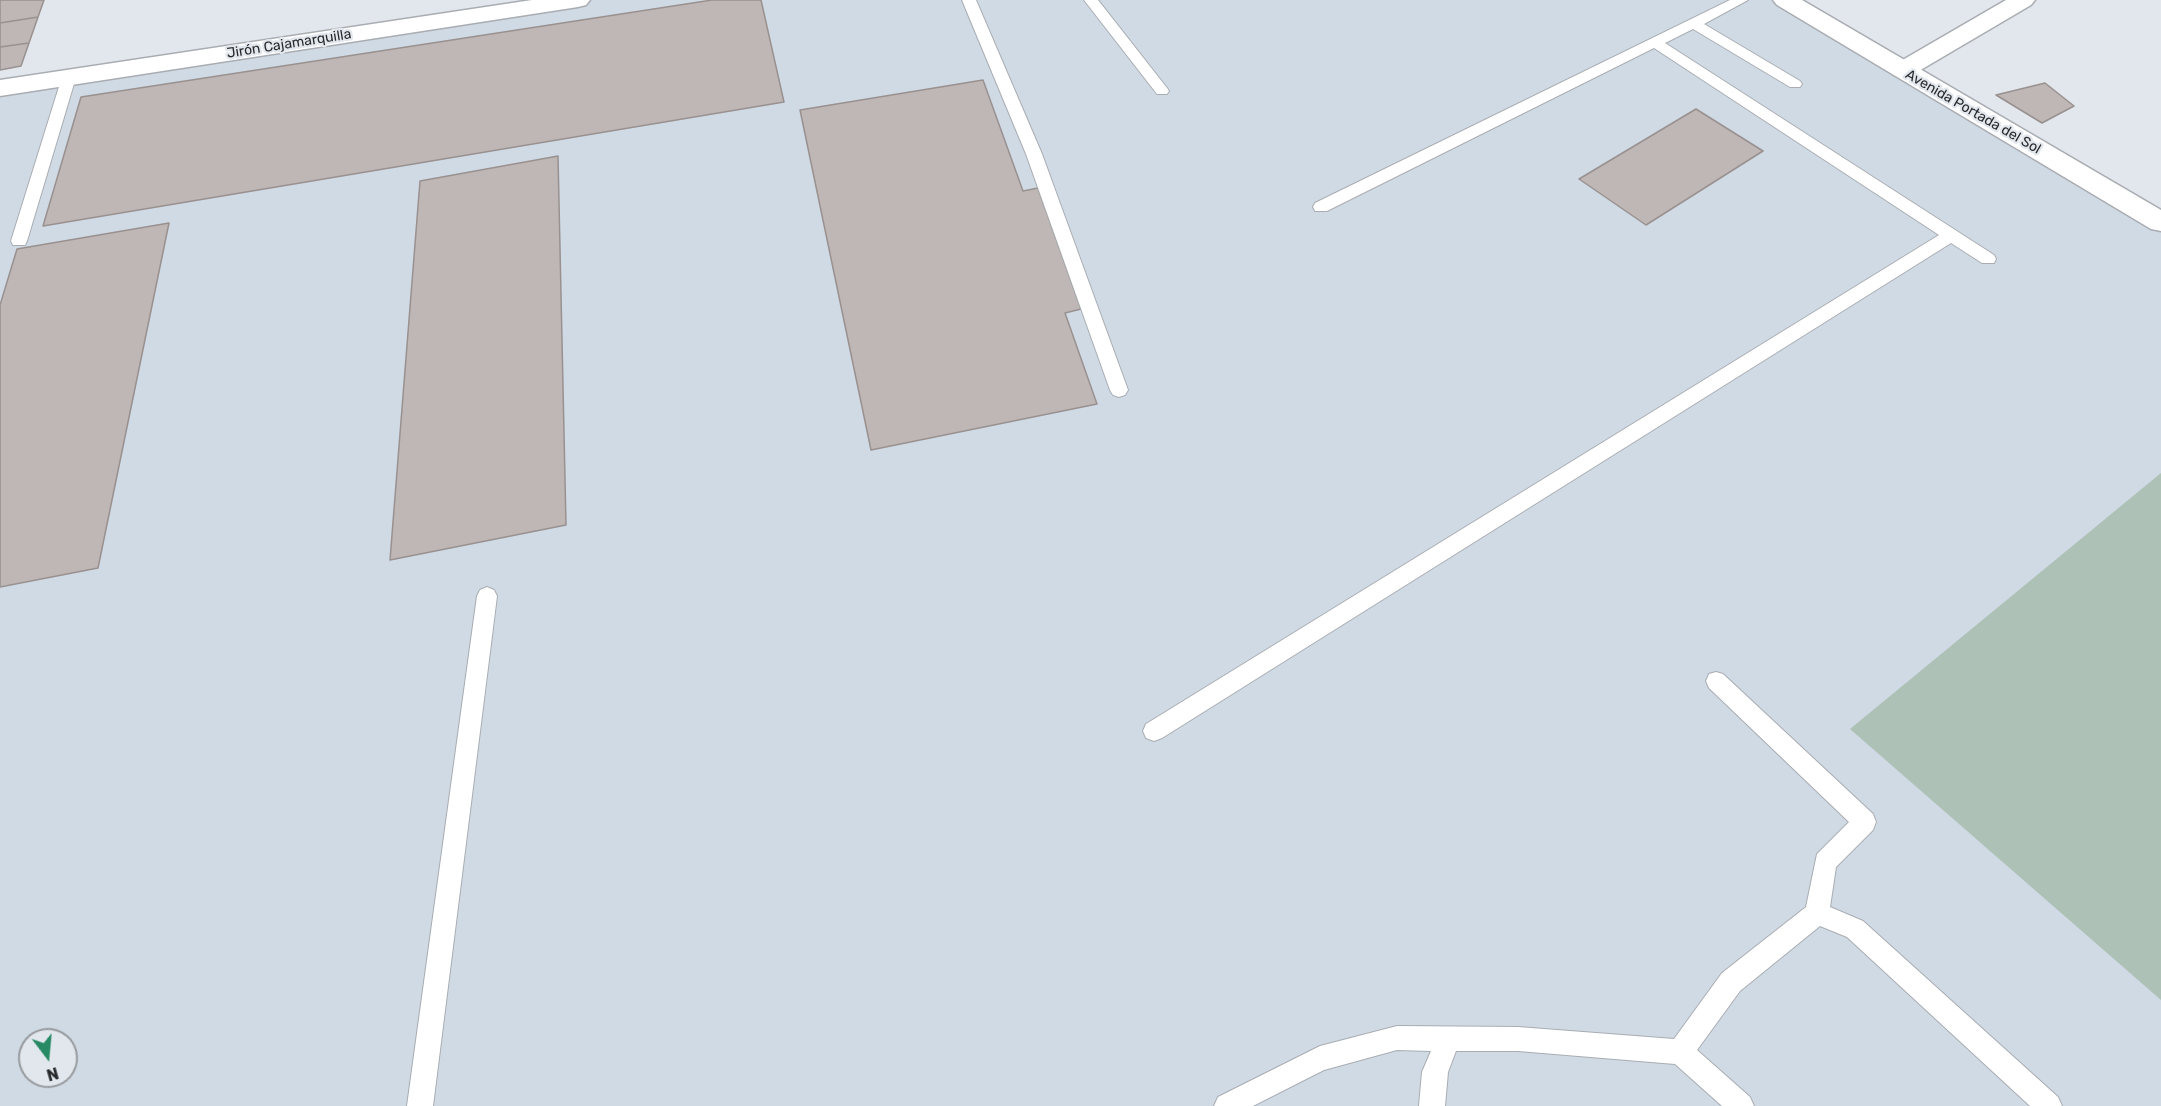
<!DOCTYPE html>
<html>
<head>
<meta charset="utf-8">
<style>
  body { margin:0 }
  #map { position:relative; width:2161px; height:1106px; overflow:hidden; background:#e2e7ed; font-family:Rubik,sans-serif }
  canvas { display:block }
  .north { position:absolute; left:18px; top:1028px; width:60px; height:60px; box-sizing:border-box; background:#e2e7ed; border:2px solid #979b9f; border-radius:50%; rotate:164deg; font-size:16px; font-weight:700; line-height:24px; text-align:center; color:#27292b }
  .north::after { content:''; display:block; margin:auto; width:21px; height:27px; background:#278a64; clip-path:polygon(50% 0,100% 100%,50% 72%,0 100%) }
</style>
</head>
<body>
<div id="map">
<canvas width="2161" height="1106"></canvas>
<div class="north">N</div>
</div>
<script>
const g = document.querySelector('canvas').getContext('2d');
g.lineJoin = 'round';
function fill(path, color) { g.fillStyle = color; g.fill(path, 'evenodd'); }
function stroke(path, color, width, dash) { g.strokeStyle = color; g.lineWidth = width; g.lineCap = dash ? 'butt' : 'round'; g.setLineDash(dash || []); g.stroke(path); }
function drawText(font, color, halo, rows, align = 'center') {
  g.font = font + ' Rubik,sans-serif'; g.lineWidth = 4.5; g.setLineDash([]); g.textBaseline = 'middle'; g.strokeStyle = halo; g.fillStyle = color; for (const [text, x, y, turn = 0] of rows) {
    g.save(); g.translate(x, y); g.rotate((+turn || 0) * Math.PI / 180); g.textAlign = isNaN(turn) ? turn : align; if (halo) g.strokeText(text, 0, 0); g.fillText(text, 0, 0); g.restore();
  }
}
fill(new Path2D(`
  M567,0H1792L2161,219V1106H0V87ZM30,1040H66V1076H30Z`), '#d0dae5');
fill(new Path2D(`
  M2161,473V1000L1850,729Z`), '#adc1b6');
const building = new Path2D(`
  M0,0H44L38,17L0,23Z
  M712,0H761L784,102L43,226L81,97Z
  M38,17L29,43L0,47V23Z
  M29,43L21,66L0,70V47Z
  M983,80L1023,191L1038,188L1081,309L1065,313L1097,404L871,450L800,110Z
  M2045,83L2074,106L2042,123L1996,95Z
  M1696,109L1763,151L1646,225L1579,179Z
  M558,156L566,525L390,560L420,181Z
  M169,223L98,568L0,587V305L17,249Z`);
fill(building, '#beb7b5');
stroke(building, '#999190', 1.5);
const service = new Path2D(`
  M962,0H976L1042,154L1128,390L1125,395L1119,397L1113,395L1110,390L1026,154Z
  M1084,0H1098L1167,88L1169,91L1167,94H1157Z
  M1730,0H1748L1704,24L1800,81L1802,84L1800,87H1790L1693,29L1665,43L1994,255L1996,259L1994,263H1982L1951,243L1162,738L1154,741L1146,738L1143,731L1146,724L1939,235L1654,48L1327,211H1315L1313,207L1315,203Z
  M69,73L76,77L27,241L25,245H13L11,241L62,77Z
  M487,587L494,590L497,596L433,1106H407L477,596L480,590Z
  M1716,672L1723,674L1873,814L1876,822L1873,830L1836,867L1830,907L1863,921L2058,1097L2062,1106H2030L1847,937L1820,926L1740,991L1697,1050L1750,1097L1754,1106H1722L1675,1064L1518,1051H1456L1448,1072L1445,1106H1419L1422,1072L1431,1051L1397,1050L1324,1070L1253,1106H1214L1218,1097L1320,1046L1397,1026L1518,1027L1674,1039L1722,973L1806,907L1817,854L1849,822L1709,688L1706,681L1709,674Z`);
const minor = new Path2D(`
  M2006,0H2035L2031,5L1912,75L1903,78L1894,75L1891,70L1894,65Z`);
const tertiary = new Path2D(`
  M532,0H590L586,5L578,7L0,96V80Z
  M1773,0H1802L2161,210V231L2151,229L1777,5Z`);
stroke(service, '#a9adb2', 2);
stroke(minor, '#a9adb2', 3);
stroke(tertiary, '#a9adb2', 3);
fill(service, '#fff');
fill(minor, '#fff');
fill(tertiary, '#fff');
drawText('14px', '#27292b', '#e2e7ed', [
  ["Jirón Cajamarquilla",289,44,-9],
  ["Avenida Portada del Sol",1973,112,30]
]);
</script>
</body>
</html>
